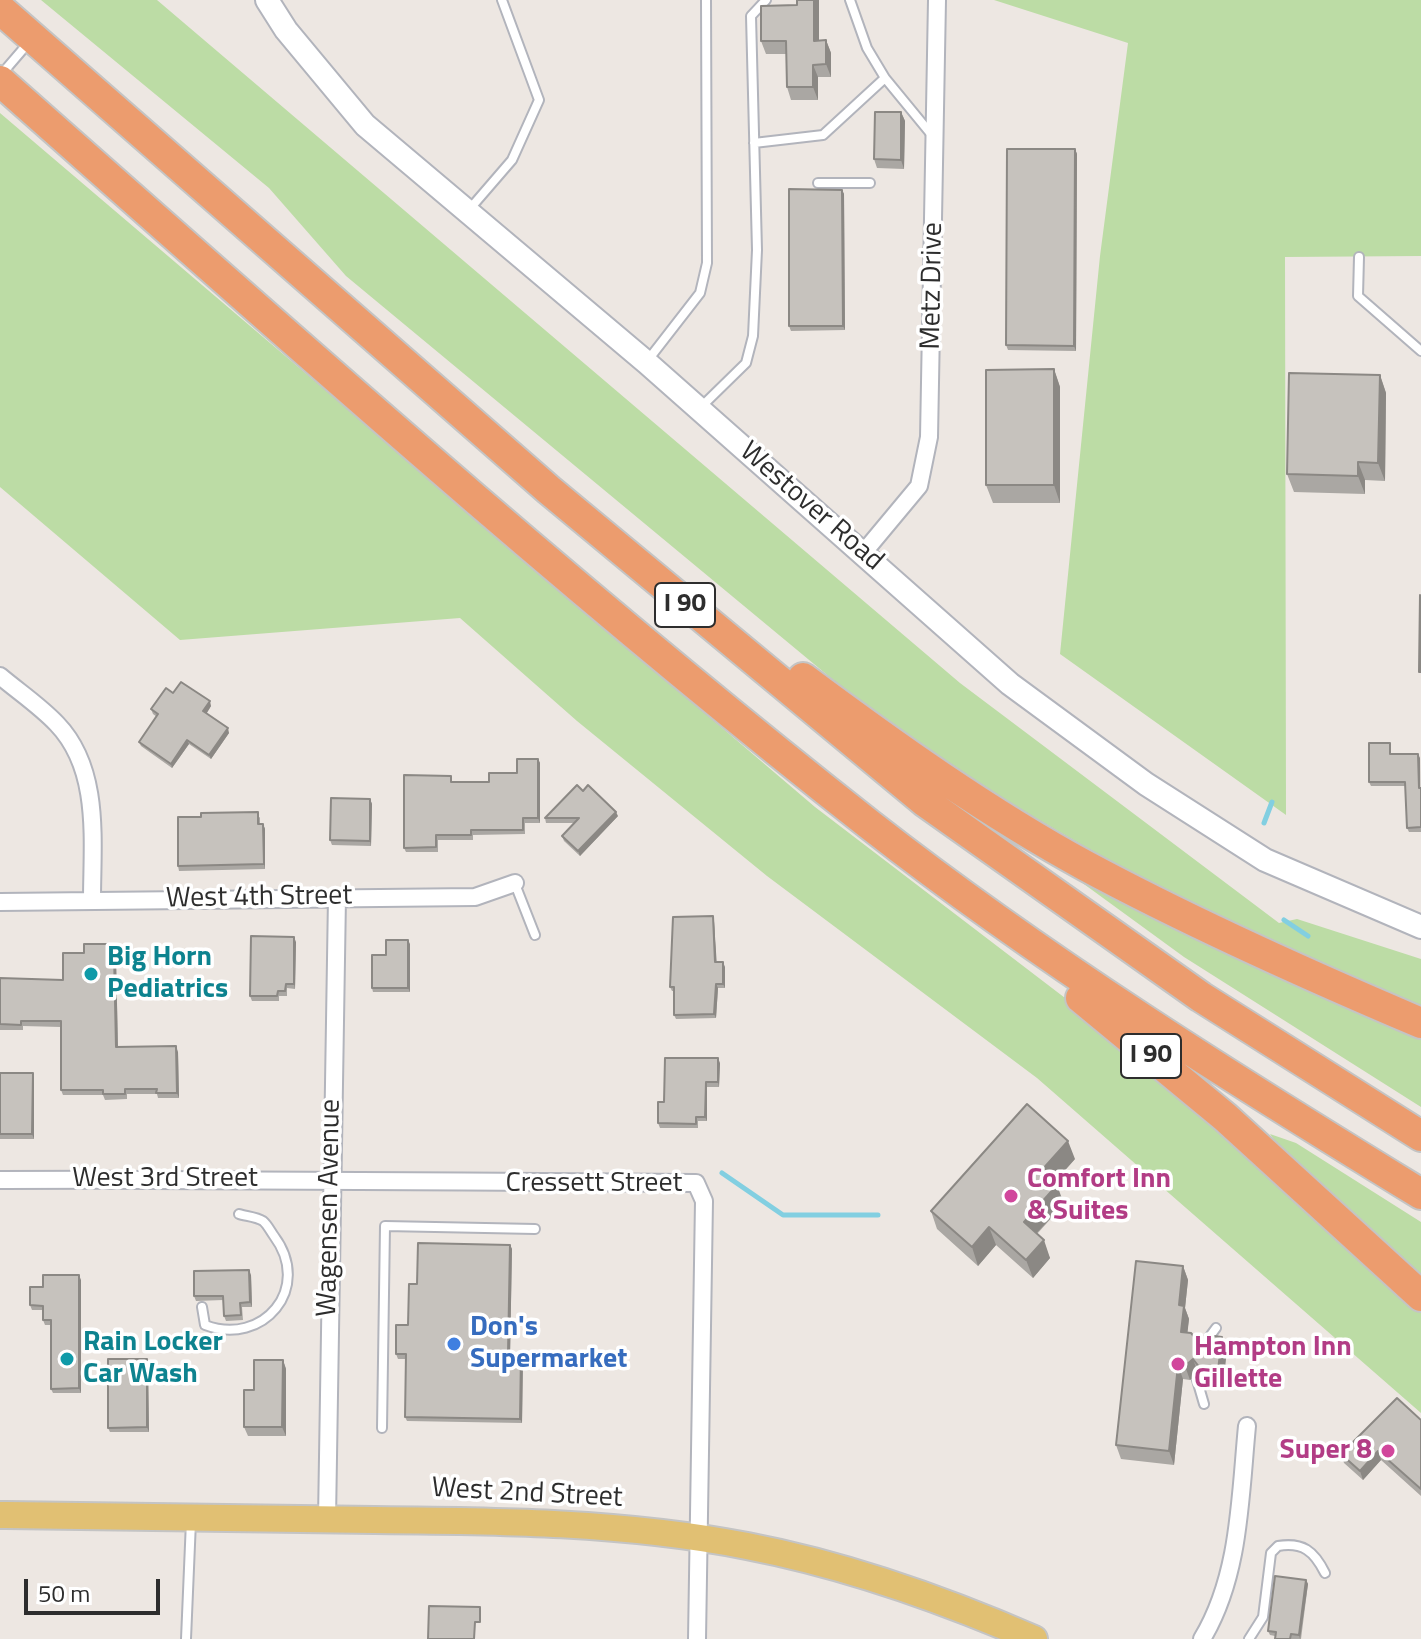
<!DOCTYPE html>
<html>
<head>
<meta charset="utf-8">
<style>
  body { margin:0 }
  #map { position:relative; width:1421px; height:1639px; overflow:hidden; background:#ede7e2; font-family:"Titillium Web",sans-serif }
  canvas { display:block }
  .scale { position:absolute; left:24px; top:1579px; width:136px; height:36px; box-sizing:border-box; border:4px solid #2d2d2d; border-top:0; padding-left:10px; font-size:24px; line-height:28px; white-space:nowrap; color:#2d2d2d; -webkit-text-stroke:6px #fff; paint-order:stroke }
</style>
</head>
<body>
<div id="map">
<canvas width="1421" height="1639"></canvas>
<div class="scale">50 m</div>
</div>
<script>
const g = document.querySelector('canvas').getContext('2d');
g.lineJoin = 'round';
function fill(path, color) { g.fillStyle = color; g.fill(path, 'evenodd'); }
function stroke(path, color, width, dash) { g.strokeStyle = color; g.lineWidth = width; g.lineCap = dash ? 'butt' : 'round'; g.setLineDash(dash || []); g.stroke(path); }
function drawText(font, color, halo, rows, align = 'center') {
  g.font = font + ' "Titillium Web",sans-serif'; g.lineWidth = 7; g.setLineDash([]); g.textBaseline = 'middle'; g.strokeStyle = halo; g.fillStyle = color; for (const [text, x, y, turn = 0] of rows) {
    g.save(); g.translate(x, y); g.rotate((+turn || 0) * Math.PI / 180); g.textAlign = isNaN(turn) ? turn : align; if (halo) g.strokeText(text, 0, 0); g.fillText(text, 0, 0); g.restore();
  }
}
fill(new Path2D(`
  M41,0H157L960,683L1279,923L1297,919L1421,959V1011L1263,943L1118,866L998,796L861,703L346,276L269,188Z
  M994,0H1421V256L1285,257L1286,815L1060,654L1100,256L1128,43Z
  M0,113L815,807L1069,1001L1421,1307V1413L1037,1078L767,876L577,721L460,618L180,640L0,487Z
  M1018,836L1421,1035V1107L1184,957Z
  M1270,1134L1296,1143L1421,1222V1281L1285,1156Z`), '#bcdca5');
stroke(new Path2D(`
  M1264,823L1272,802
  M1284,920L1308,936
  M722,1173L783,1215H878`), '#82cfe1', 5);
const service = new Path2D(`
  M850,0L867,48L885,78L931,134
  M0,76L30,41
  M754,143L823,135L885,78
  M818,183H870
  M468,211L512,160L539,100L502,0
  M1359,257L1358,296L1421,351
  M648,360L700,293L707,263L706,0
  M700,408L746,363L753,336L757,250L751,16L766,0
  M515,884L535,935
  M202,1307L205,1325C263,1347 313,1288 274,1236C271,1232 267,1224 263,1221C257,1217 245,1216 239,1214
  M1205,1343L1216,1328
  M1197,1380L1204,1404
  M382,1428L385,1226L535,1229
  M186,1639L191,1521
  M1249,1639L1263,1617L1271,1553L1278,1546C1303,1542 1314,1551 1325,1573`);
const minor = new Path2D(`
  M864,552L919,486L929,437L937,0
  M0,676C19,692 40,706 57,724C101,770 92,841 92,900
  M0,902L475,897L515,883
  M0,1180C232,1179 464,1182 696,1183L704,1201L697,1639
  M327,1519L337,897
  M1202,1639C1240,1576 1240,1498 1247,1426`);
const tertiary = new Path2D(`
  M267,0L286,30L365,125L646,362L1010,684L1146,784L1265,860L1421,927`);
const primary = new Path2D(`
  M0,1515C125,1516 250,1519 374,1520C499,1521 625,1522 747,1546C846,1565 942,1599 1034,1639`);
const motorway = new Path2D(`
  M0,9L549,490L924,801L1201,997L1421,1136
  M0,81C286,334 570,589 870,825C1044,961 1233,1079 1421,1194
  M803,678C893,745 987,812 1086,866C1194,924 1308,975 1421,1023
  M1081,998L1225,1117L1421,1296`);
stroke(service, '#b2b4bc', 12);
stroke(minor, '#b2b4bc', 20);
stroke(tertiary, '#b2b4bc', 26);
stroke(primary, '#c4c4c4', 30);
stroke(motorway, '#c4c4c4', 34);
stroke(service, '#fff', 8);
stroke(minor, '#fff', 16);
stroke(tertiary, '#fff', 22);
stroke(primary, '#e1c073', 26);
stroke(motorway, '#ec9c6e', 30);
fill(new Path2D(`
  M797,0H819V41L826,40L831,53V77H818V100H791L787,87L786,54H766L761,41L797,5Z
  M901,112L905,121L904,169L877,168L874,159Z
  M1075,149L1077,154L1076,351L1008,350L1006,345Z
  M842,190L844,194L845,330L791,331L789,326Z
  M1054,369L1060,387V503H993L986,485Z
  M1380,375L1386,393L1385,481L1365,480V494L1294,492L1287,474Z
  M173,693L211,706L206,714L229,733L211,759L189,744L172,768L141,746L139,742L157,717L153,714L151,709Z
  M1390,743L1391,754L1420,758L1421,832H1409L1407,828L1405,786H1371L1369,782Z
  M538,759L540,763V823H525V834L473,835V840H438V852H406L404,848L453,782H489L517,773Z
  M370,799L372,804L371,846L332,845L330,840Z
  M618,816L580,856L564,841L562,836L575,823H546L545,818Z
  M260,817V824H263L265,829V869L179,871L178,866Z
  M714,921L716,962L725,967V988H718L716,1018L676,1019L674,1015V991H672L670,987Z
  M296,942L295,989L287,988V996H279V1001H252L250,996Z
  M410,944V992H373L372,988Z
  M112,949V952L116,958L118,1047L178,1052L179,1098H158L157,1094H127V1099L105,1100L103,1095H63L61,1090V1027L23,1026V1030H0V978L63,980L84,953Z
  M720,1063L719,1087H707V1121H698V1128H660L658,1123L664,1102Z
  M0,1073H33L34,1078V1139H0Z
  M1075,1159L1054,1183L1064,1204L1037,1234L1050,1258L1033,1278L996,1245L978,1266L937,1229L931,1211Z
  M510,1245L512,1249L510,1354L523,1359L522,1423L407,1421L405,1417L406,1359H398L396,1354L408,1325L417,1284Z
  M1183,1266L1188,1280L1185,1308L1189,1319L1187,1333L1197,1340L1222,1337L1227,1350L1223,1383L1205,1381L1198,1373L1190,1380L1183,1379L1174,1465L1121,1459L1116,1445Z
  M251,1275L252,1307H242L243,1320L226,1321L224,1316L223,1300L196,1301L194,1296Z
  M81,1280V1393H53L51,1389V1325H45L43,1320V1310H32L30,1305L43,1287Z
  M283,1360L286,1369V1436H248L244,1427L254,1390Z
  M148,1364L149,1432H110L108,1428Z
  M1421,1420V1496L1381,1460L1363,1480L1344,1463L1341,1454Z
  M1306,1580L1308,1584L1301,1639H1275V1636L1270,1635L1268,1631Z`), '#aaa7a3');
fill(new Path2D(`
  M814,0H819V53L814,41Z
  M826,40L831,53V77L826,64Z
  M813,65L818,77V100L813,87Z
  M901,112L905,121L904,169L901,160Z
  M1075,149L1077,154L1076,351L1074,346Z
  M842,190L844,194L845,330L843,326Z
  M1054,369L1060,387V503L1054,485Z
  M1380,375L1386,393L1385,481L1378,463Z
  M1358,462L1365,480V494L1358,476Z
  M210,701L211,706L205,716L203,711Z
  M228,728L229,733L211,759L209,755Z
  M187,740L189,744L172,768L171,764Z
  M1418,754L1420,758V792L1419,788Z
  M538,759L540,763V823L538,818Z
  M370,799L372,804L371,846L370,841Z
  M616,812L618,816L580,856L578,851Z
  M263,824L265,829V869L264,864Z
  M713,916L714,921L717,967L715,962Z
  M294,937L296,942L295,989L294,984Z
  M408,940L410,944V992L408,988Z
  M114,953L116,958L118,1052L116,1047Z
  M723,962L725,967V988L723,984Z
  M716,984L718,988L716,1018L714,1014Z
  M176,1046L178,1052L179,1098L177,1093Z
  M718,1058L720,1063L719,1087L718,1082Z
  M33,1073L34,1078V1139L32,1134Z
  M706,1082L707,1087V1121L705,1117Z
  M1068,1141L1075,1159L1048,1189L1041,1171Z
  M1057,1185L1064,1204L1030,1240L1024,1222Z
  M989,1227L996,1245L978,1266L972,1247Z
  M1044,1240L1050,1258L1033,1278L1026,1260Z
  M510,1245L512,1249L510,1358L508,1354Z
  M1183,1266L1188,1280L1185,1308L1189,1319L1186,1346L1181,1332L1179,1305Z
  M249,1270L251,1275L252,1307L250,1302Z
  M79,1275L81,1280V1393L79,1388Z
  M1222,1337L1227,1350L1223,1383L1218,1370Z
  M521,1354L523,1359L522,1423L520,1419Z
  M147,1359L148,1364L149,1432L147,1427Z
  M1193,1359L1198,1373L1190,1380L1185,1366Z
  M283,1360L286,1369V1436L282,1427Z
  M1178,1365L1183,1379L1174,1465L1169,1451Z
  M1378,1451L1381,1460L1363,1480L1360,1471Z
  M1306,1580L1308,1584L1300,1639L1299,1635Z`), '#8b8884');
const building = new Path2D(`
  M797,0H814V41L826,40V64L813,65V87H787L786,41H761V6L797,5Z
  M875,112H901V160L874,159Z
  M1007,149H1075L1074,346L1006,345Z
  M789,189L842,190L843,326H789Z
  M1054,369V485H986V370Z
  M1289,373L1380,375L1378,463L1358,462V476L1287,474Z
  M1420,595L1421,672H1419Z
  M181,682L210,701L203,711L228,728L209,755L187,740L171,764L139,742L158,714L151,709L166,688L173,693Z
  M1369,743H1390V754H1418L1419,788H1421V827L1407,828L1405,782H1369Z
  M517,759H538V818H523V830H471V835H436V847L404,848V775L451,776V782H489V773H517Z
  M577,785L583,791L588,785L616,812L578,851L562,836L579,818H545Z
  M331,798L370,799V841L330,840Z
  M258,812V824H263L264,864L178,866V817H201V813Z
  M713,916L715,962H723V984H716L714,1014L674,1015V987H670L673,917Z
  M251,936L294,937V984H286L285,991H278L277,996H250Z
  M386,940H408V988H372V955H386Z
  M84,944H110V952L114,953L116,1047L176,1046L177,1093H156L157,1089H125V1094H103V1090H61V1021H21V1025L0,1024V978L63,980V953H84Z
  M665,1058H718V1082H706L705,1117H696V1124L658,1123V1102H664Z
  M0,1073H33L32,1134H0Z
  M1027,1104L1068,1141L1041,1171L1057,1185L1024,1222L1044,1240L1026,1260L989,1227L972,1247L931,1211Z
  M418,1243L510,1245L508,1354H521L520,1419L405,1417L406,1354H396V1325H408L409,1284H417Z
  M1136,1261L1183,1266L1179,1305L1184,1306L1181,1332L1191,1333L1197,1340L1206,1335L1222,1337L1218,1370L1200,1368L1193,1359L1185,1366L1178,1365L1169,1451L1116,1445Z
  M249,1270L250,1302L240,1303L241,1315L224,1316L223,1296H194V1271Z
  M43,1275H79V1388L51,1389V1320H43V1306L30,1305V1287H43Z
  M108,1359H147V1427L108,1428Z
  M254,1360H283L282,1427H244V1390H254Z
  M1397,1398L1421,1420V1489L1378,1451L1360,1471L1341,1454Z
  M1275,1576L1306,1580L1299,1635L1291,1634L1290,1639H1275L1276,1632L1268,1631Z
  M429,1606L480,1607V1622H475L474,1639H428Z`);
fill(building, '#c6c2bd');
stroke(building, '#8b8884', 2);
for (const [x, y, r, color] of [
  [91,974,8,"#0f9aa8"],
  [1011,1196,8,"#d1479c"],
  [454,1344,8,"#3f7fe0"],
  [67,1359,8,"#0f9aa8"],
  [1178,1364,8,"#d1479c"],
  [1388,1451,8,"#d1479c"]
]) { const dot = new Path2D(); dot.arc(x, y, r, 0, 2 * Math.PI); g.fillStyle = color; g.fill(dot); stroke(dot, '#fff', 3); }
for (const [x, y, w] of [
  [685,605,60],
  [1151,1056,60]
]) { const box = new Path2D(); box.roundRect(x - w / 2, y - 22, w, 44, 6); g.fillStyle = '#fff'; g.fill(box); stroke(box, '#2d2d2d', 2); }
drawText('bold 26px', '#2d2d2d', null, [
  ["I 90",685,605],
  ["I 90",1151,1056]
]);
drawText('28px', '#2d2d2d', '#fff', [
  ["Metz Drive",933,286,-89],
  ["Westover Road",811,507,41],
  ["West 4th Street",259,898,-1],
  ["West 3rd Street",165,1179],
  ["Cressett Street",594,1184],
  ["Wagensen Avenue",330,1208,-89],
  ["West 2nd Street",527,1494,3]
]);
drawText('bold 28px', '#0d838f', '#fff', [
  ["Big Horn",107,958],
  ["Pediatrics",107,990],
  ["Rain Locker",83,1343],
  ["Car Wash",83,1375]
], 'left');
drawText('bold 28px', '#b23c85', '#fff', [
  ["Comfort Inn",1027,1180],
  ["& Suites",1027,1212],
  ["Hampton Inn",1194,1348],
  ["Gillette",1194,1380],
  ["Super 8",1372,1451,"right"]
], 'left');
drawText('bold 28px', '#366cbe', '#fff', [
  ["Don's",470,1328],
  ["Supermarket",470,1360]
], 'left');
</script>
</body>
</html>
